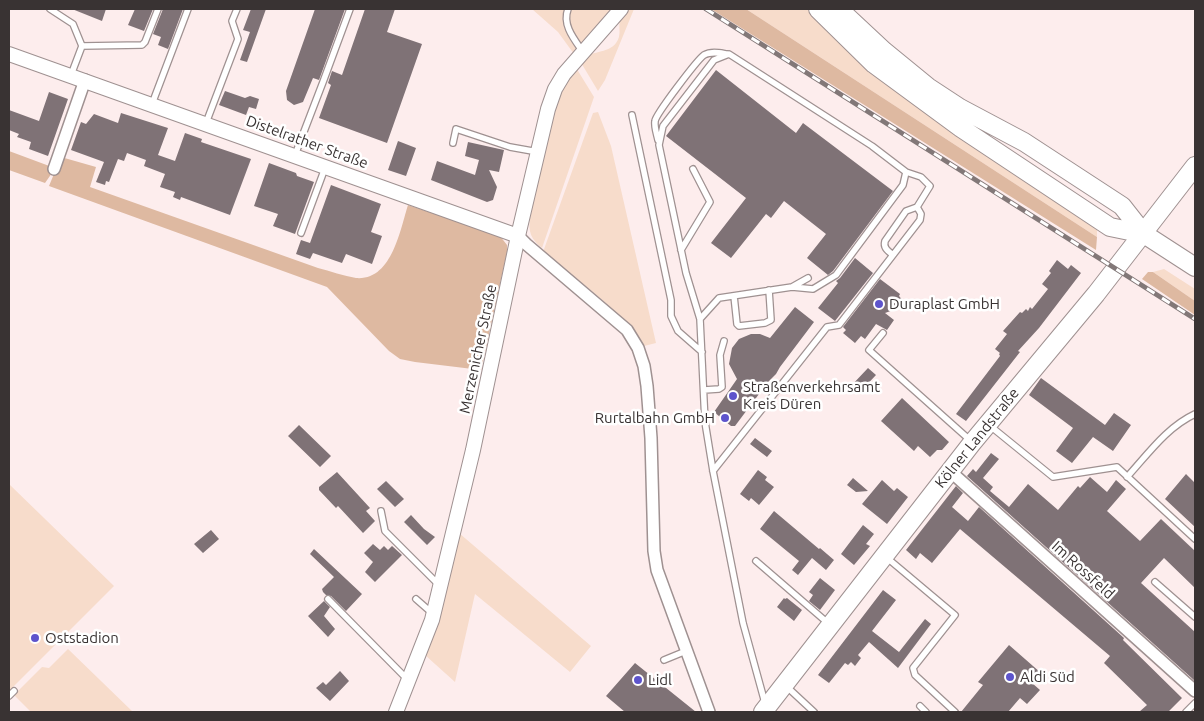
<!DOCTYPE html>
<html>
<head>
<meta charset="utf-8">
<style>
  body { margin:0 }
  #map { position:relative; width:1204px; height:721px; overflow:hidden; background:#fdeded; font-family:Ubuntu,sans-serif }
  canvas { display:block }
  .frame { position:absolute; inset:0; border:10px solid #393333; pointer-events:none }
</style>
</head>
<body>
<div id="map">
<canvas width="1204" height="721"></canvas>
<div class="frame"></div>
</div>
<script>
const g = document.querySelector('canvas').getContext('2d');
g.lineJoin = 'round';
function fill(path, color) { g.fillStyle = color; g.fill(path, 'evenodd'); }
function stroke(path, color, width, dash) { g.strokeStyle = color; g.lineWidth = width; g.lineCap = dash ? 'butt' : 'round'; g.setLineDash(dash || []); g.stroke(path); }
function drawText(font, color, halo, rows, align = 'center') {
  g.font = font + ' Ubuntu,sans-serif'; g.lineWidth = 5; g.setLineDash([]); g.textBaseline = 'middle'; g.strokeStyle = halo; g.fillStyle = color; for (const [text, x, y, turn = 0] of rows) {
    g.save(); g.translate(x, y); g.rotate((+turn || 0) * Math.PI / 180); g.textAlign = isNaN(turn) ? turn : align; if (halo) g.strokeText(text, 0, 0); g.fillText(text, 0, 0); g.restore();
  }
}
fill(new Path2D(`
  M532,9H614L574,54L558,32Z
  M626,9H634L605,80L598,91L580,61C590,50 608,54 616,43C622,35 618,28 620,20C621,16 624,12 626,9Z
  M746,9H810L940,121L978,150L1097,228V237Z
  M575,66L594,97L542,248C531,239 528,232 530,218L556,99Z
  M598,112L611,146L656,343L644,346C619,308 578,281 543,252L593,113Z
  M1164,269L1195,289V301L1153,272Z
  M9,484L114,586L9,691Z
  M459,533L591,646L570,672L475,594L455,682L425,655Z
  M68,649L133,712H31L14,695L42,667L49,668Z`), '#f7dccb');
fill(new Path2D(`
  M711,9H746L1097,237L1096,250Z
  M9,151L52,167V173L45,183L9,170Z
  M61,157L96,167L90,187L318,268C330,271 344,276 356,278C392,281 400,230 408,205L500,236L507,245V252L481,370L415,362L400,359L389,351L327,287L49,186Z
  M1148,272H1153L1195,301V315L1142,279Z`), '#deb9a1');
fill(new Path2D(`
  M72,9H106L102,21Z
  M135,9H153L144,31L128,25Z
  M163,9H183L168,49L158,45L161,37L153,34Z
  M251,9H266L247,62L240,60L250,32L243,30Z
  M315,9H345L319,80L313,78L303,102L294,105L287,100L286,91Z
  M365,9H395L387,32L422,44L387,143L319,118L331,85L328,83L332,71L342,75Z
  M716,70L796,133L803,123L893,191L833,271L828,275L807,258L826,234L784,201L771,218L766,214L731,258L711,243L746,198L666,136Z
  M225,91L245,98L250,96L259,99L256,109L249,107L246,115L219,105Z
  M49,92L68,99L48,156L29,149L31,142L17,137L19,134L9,130V110L39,121Z
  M121,113L168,128L158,155L175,161L185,133L202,139L201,142L251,159L230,215L181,197L180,200L173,197L175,192L160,187L165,174L144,166L146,160L127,153L124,161L118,159L109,182L106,181L105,185L96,182L104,162L71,150L81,122L86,124L94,114L118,123Z
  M398,141L416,148L406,176L388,170Z
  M468,142L504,150L499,172L489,170L497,187L493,200L487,202L431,180L437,161L475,175L479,160L465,156Z
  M269,163L296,173L297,176L314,182L295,234L273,226L278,214L254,206Z
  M331,185L381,204L371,232L382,236L372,264L346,254L342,263L313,253L310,259L296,254L301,240L310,243Z
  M855,258L873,273L835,321L818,308L838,283L836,281L840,278Z
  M1057,260L1068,269L1071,265L1081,273L1039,328L1018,351L1020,352L966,421L956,414L1000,356L999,354L1000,353L995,349L1007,334L1003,331L1020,312L1022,313L1026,309L1028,311L1030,307L1032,309L1048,289L1042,284L1051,273L1049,271Z
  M880,279L900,294L899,296L904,302L899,308L885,313L894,320L887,330L876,324L865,339L861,336L855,343L843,333L846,330L843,327Z
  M795,307L814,322L780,367L776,374L768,382L735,426H731L714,412L737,379L729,364L732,348L739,339L751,334H760L770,338Z
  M868,368L876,375L859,393L851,386Z
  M1041,378L1105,425L1114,413L1131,425L1113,451L1093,437L1072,463L1056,451L1073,428L1029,395Z
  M902,398L949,442L942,450H937L930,457L918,446L914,451L881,421Z
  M299,425L331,456L320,467L288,436Z
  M755,438L772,451L767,457L750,444Z
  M991,453L999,459L983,478L993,487L990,491L1009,507L1028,484L1058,510L1078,486L1080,488L1090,477L1107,492L1116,480L1126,489L1107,511L1140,541L1161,519L1195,551V588L1164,558L1141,583L1195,632V681L967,476L973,469L976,472Z
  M758,470L767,477L765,480L774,487L759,505L751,498L749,501L740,494Z
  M337,472L370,508L366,511L375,521L363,533L338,506L336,508L319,490V487Z
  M1186,474L1195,483V527L1165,499Z
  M853,478L868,491L856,492L847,485Z
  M882,480L894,491L897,488L908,497L887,524L862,504Z
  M386,481L404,499L395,507L377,489Z
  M956,486L963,493L952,507L968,521L979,507L1124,638L1123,640L1182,698L1168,712H1139L1147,705L1104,663L1110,656L960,529L932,563L920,553L916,559L906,550Z
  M774,511L819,549L820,548L834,560L826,570L812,558L798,575L792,570L799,561L760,529Z
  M411,515L424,529L435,537L427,545L404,522Z
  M863,525L874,534L866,544L870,546L854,565L841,554Z
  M211,530L219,539L203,553L194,544Z
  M373,544L380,550L384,546L388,550L392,546L402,555L375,582L365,572L373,562L364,553Z
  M314,549L362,594L346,611L331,596L326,595L323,592L322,589L334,577L310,554Z
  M820,578L835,590L820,610L809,601L813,595L809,592Z
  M883,590L896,600L872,631L899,652L925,619L931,624L898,668L869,642L858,655L861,658L855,666L851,662L848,665L845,663L829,683L818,675Z
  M784,598L785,599L787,598L802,610L794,621L777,607Z
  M324,601L330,607L324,616L335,629L328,637L308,616Z
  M1009,645L1041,673L1032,683L1040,690L1027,704L1020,698L1008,712H961L983,685L978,682Z
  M635,663L696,712H625L606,696Z
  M340,671L349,681L330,701L316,688L323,682L326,685Z`), '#7f7276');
const service = new Path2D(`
  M50,9L73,24L82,46L71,75
  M568,9C562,25 574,39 583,52
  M82,46L142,45L145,42L158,9
  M152,104L188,9
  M632,115L671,300V316L678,331L702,352
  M206,123L238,39L232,21L237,9
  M658,140C657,135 654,127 655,121C656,114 697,60 704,55C711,51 720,53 727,54
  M453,143L456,129L510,147L538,152
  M295,155L323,82L350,9
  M301,233L325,168
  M681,250L710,202L693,169
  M893,255C888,251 883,248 885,241L906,211L917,207L930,186L921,177L906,172
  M734,296L737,324L739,326L765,323L771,320L769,290
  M700,319L686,273L659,145L663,126L714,60L729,54L872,146L906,172L903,185L836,275L813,289L792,287
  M883,333L869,350L971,441
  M704,390L719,389L722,387L720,355L724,341
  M989,425L1053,477L1117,467L1195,539
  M713,471L827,327L839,325L920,220L921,214L917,207
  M1127,477C1148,454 1167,427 1195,414
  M381,511L385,531L439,585
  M886,557L955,615L913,668L915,675L955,712
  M756,561L829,624
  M1155,582L1195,617
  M328,599L407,679
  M416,599L432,613
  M664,660L686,651
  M786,686L814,712
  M9,696L14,691
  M765,703L743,623L713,471L705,422L700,319L719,298L792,287L808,278
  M920,706L926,712
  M1186,712L1195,703`);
const minor = new Path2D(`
  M54,169L85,80
  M518,236L526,244L627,330L638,348L644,366L647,386L651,438L654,551L657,570L709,712
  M950,471L1195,691`);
const tertiary = new Path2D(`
  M9,54L518,236
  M396,712L432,620L473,450L518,236L548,109L555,89L564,74L621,9`);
const primary = new Path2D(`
  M818,9L874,64L961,128L1110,227L1144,234
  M839,9L884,51L928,87L960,108L1024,142L1122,206L1144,234L1195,267
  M763,712L972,443L1096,294L1195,166`);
stroke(service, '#9f9191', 8);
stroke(minor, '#9f9191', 14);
stroke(tertiary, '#9f9191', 16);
stroke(primary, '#9f9191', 20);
stroke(service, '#fff', 5.5);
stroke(minor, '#fff', 11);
stroke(tertiary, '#fff', 14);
stroke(primary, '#fff', 18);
const rail = new Path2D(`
  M706,9L1195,319`);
stroke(rail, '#827878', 5);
stroke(rail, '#fff', 3, [9]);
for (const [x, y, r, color] of [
  [879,304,5,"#5d54cc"],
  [733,396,5,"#5d54cc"],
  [725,418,5,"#5d54cc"],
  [35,638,5,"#5d54cc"],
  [1010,677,5,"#5d54cc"],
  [638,680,5,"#5d54cc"]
]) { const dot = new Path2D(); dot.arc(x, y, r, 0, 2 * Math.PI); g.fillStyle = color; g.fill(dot); stroke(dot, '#fff', 2); }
drawText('15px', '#393333', '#fff', [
  ["Distelrather Straße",307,142,20],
  ["Merzenicher Straße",478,349,-78],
  ["Kölner Landstraße",977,438,-51],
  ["Im Rossfeld",1083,570,42]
]);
drawText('15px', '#393333', '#fff', [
  ["Duraplast GmbH",889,304],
  ["Straßenverkehrsamt",743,387],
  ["Kreis Düren",743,404],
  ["Rurtalbahn GmbH",715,418,"right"],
  ["Oststadion",45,638],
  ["Aldi Süd",1020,677],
  ["Lidl",648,680]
], 'left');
</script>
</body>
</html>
